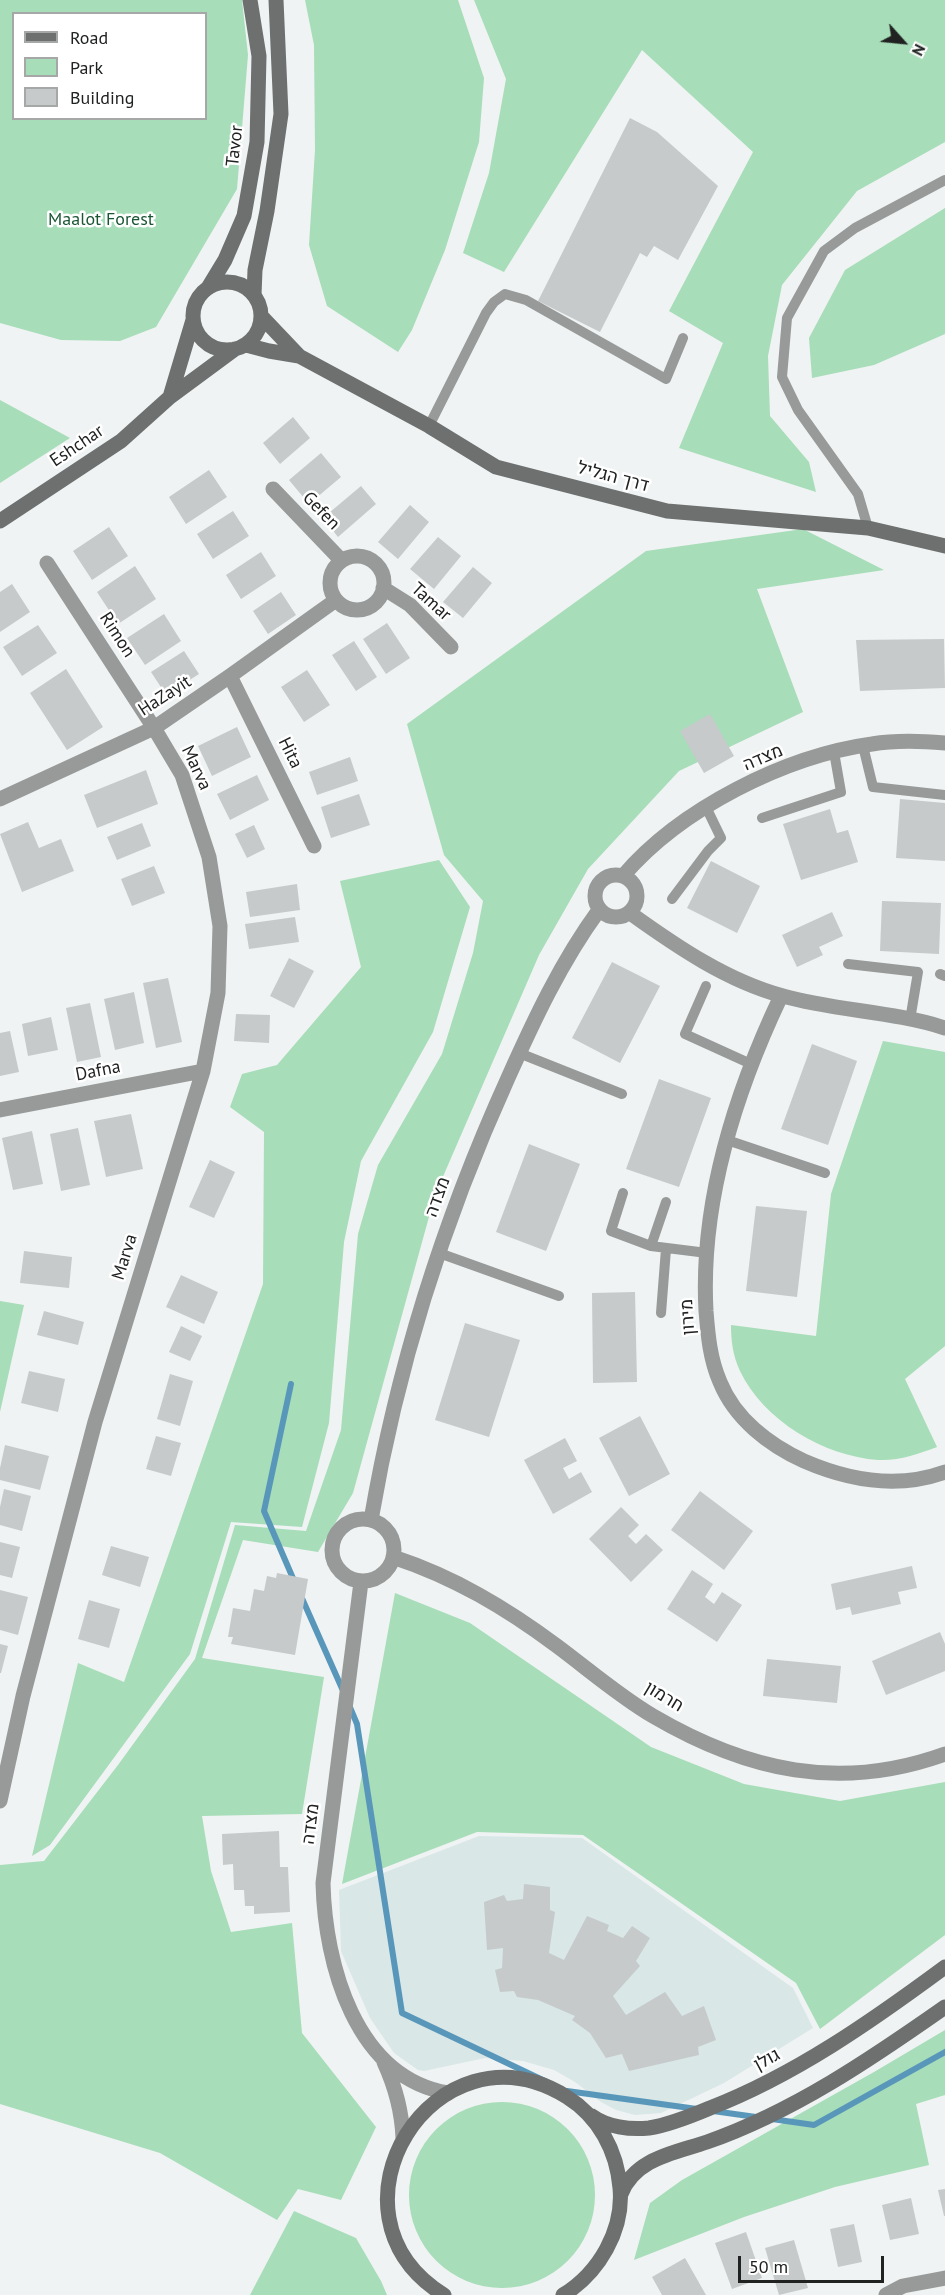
<!DOCTYPE html>
<html>
<head>
<meta charset="utf-8">
<style>
  body { margin:0 }
  #map { position:relative; width:945px; height:2295px; overflow:hidden; background:#eff3f3; font-family:"PT Sans",sans-serif }
  canvas { display:block }
  .legend { position:absolute; left:12px; top:12px; width:195px; height:108px; box-sizing:border-box; background:#fff; border:2px solid #a6a7a7; margin:0; padding:8px 10px; list-style:none; font-size:18px; color:#202222 }
  .legend li { display:flex; align-items:center; gap:12px; height:30px }
  .legend b { width:30px; border:2px solid #a6a7a7 }
  .north { position:absolute; left:873px; top:12px; width:60px; height:60px; -webkit-text-stroke:4px #fff; paint-order:stroke; rotate:117deg; font-size:16px; font-weight:700; line-height:24px; text-align:center; color:#202222 }
  .north::after { content:''; display:block; margin:auto; width:21px; height:27px; background:#202222; clip-path:polygon(50% 0,100% 100%,50% 72%,0 100%) }
  .scale { position:absolute; left:738px; top:2256px; width:146px; height:27px; box-sizing:border-box; border:3px solid #202222; border-top:0; padding-left:8px; font-size:18px; line-height:21px; white-space:nowrap; color:#202222; -webkit-text-stroke:4px #fff; paint-order:stroke }
</style>
</head>
<body>
<div id="map">
<canvas width="945" height="2295"></canvas>
<ul class="legend">
<li><b style="height:8px;background:#6d706f"></b>Road</li>
<li><b style="height:16px;background:#a7ddb8"></b>Park</li>
<li><b style="height:16px;background:#c6cacb"></b>Building</li>
</ul>
<div class="north">N</div>
<div class="scale">50 m</div>
</div>
<script>
const g = document.querySelector('canvas').getContext('2d');
g.lineJoin = 'round';
function fill(path, color) { g.fillStyle = color; g.fill(path, 'evenodd'); }
function stroke(path, color, width, dash) { g.strokeStyle = color; g.lineWidth = width; g.lineCap = dash ? 'butt' : 'round'; g.setLineDash(dash || []); g.stroke(path); }
function drawText(font, color, halo, rows, align = 'center') {
  g.font = font + ' "PT Sans",Heebo,sans-serif'; g.lineWidth = 5; g.setLineDash([]); g.textBaseline = 'middle'; g.strokeStyle = halo; g.fillStyle = color; for (const [text, x, y, turn = 0] of rows) {
    g.save(); g.translate(x, y); g.rotate((+turn || 0) * Math.PI / 180); g.textAlign = isNaN(turn) ? turn : align; if (halo) g.strokeText(text, 0, 0); g.fillText(text, 0, 0); g.restore();
  }
}
fill(new Path2D(`
  M479,1836L582,1838L793,1988L813,2028L724,2083L661,2113L635,2115L616,2110L601,2102L575,2082L554,2070L523,2061L485,2058L424,2071L418,2070L394,2053L370,2018L341,1951L339,1890Z`), '#d9e7e7');
fill(new Path2D(`
  M0,0H242L248,55L237,189L156,327L120,341L61,340L0,323ZM14,14H206V118H14Z
  M305,0H458L484,78L479,142L445,250L412,330L398,352L327,306L309,245L315,150L314,45Z
  M474,0H945V142L857,191L782,285L768,356L770,416L809,462L816,492L679,448L723,343L669,311L753,152L642,50L504,272L463,253L489,173L506,79Z
  M945,208V334L874,365L812,378L809,338L845,270Z
  M0,400L70,438L0,483Z
  M803,529L884,570L757,589L803,712L679,771L588,869L539,955L435,1195L353,1493L318,1552L243,1540L202,1658L324,1677L302,1814L202,1816L211,1871L231,1932L292,1923L302,2033L376,2127L341,2200L298,2189L277,2220L160,2153L0,2104V1865L44,1861L118,1765L195,1659L235,1525L306,1531L341,1430L358,1234L378,1165L442,1054L473,953L483,901L444,855L407,724L646,551Z
  M439,860L470,907L433,1032L361,1161L344,1242L329,1423L302,1527L231,1522L190,1654L50,1845L32,1856L78,1663L124,1682L263,1284L264,1132L230,1107L242,1074L277,1065L361,967L340,881Z
  M883,1041L945,1052V1346L905,1379L937,1447C918,1454 899,1461 878,1460C824,1456 764,1421 740,1371C733,1356 731,1341 731,1325L816,1336L831,1194Z
  M0,1301L24,1305L0,1412Z
  M395,1593L470,1623L651,1747L744,1784L840,1801L945,1782V1935L820,2029L796,1983L583,1835L477,1832L342,1884Z
  M945,2030V2095L916,2104L929,2165L835,2187L744,2217L634,2260L650,2203L682,2180L874,2072Z
  M409 2195a93 93 0 1 1 186 0a93 93 0 1 1-186 0Z
  M294,2211L356,2238L381,2281L387,2295H250Z`), '#a7ddb8');
stroke(new Path2D(`
  M291,1384L264,1511L295,1583
  M301,1596L344,1693
  M349,1705L357,1724L402,2013L547,2082
  M567,2091L697,2109
  M713,2111L756,2117
  M772,2119L814,2125L945,2052`), '#5997ba', 6);
fill(new Path2D(`
  M630,118L657,132L718,186L678,260L654,246L647,257L640,253L600,332L538,301Z
  M293,417L310,438L280,464L263,443Z
  M321,453L341,477L309,504L289,480Z
  M209,470L227,497L186,524L169,497Z
  M361,486L376,504L338,537L323,518Z
  M410,505L429,522L398,559L378,542Z
  M233,511L249,536L213,559L197,534Z
  M109,527L128,556L92,580L73,551Z
  M438,537L461,556L434,589L410,569Z
  M261,552L276,576L241,599L226,575Z
  M135,566L156,599L118,624L97,592Z
  M473,567L492,583L463,618L443,602Z
  M12,584L30,612L0,632V592Z
  M281,592L296,615L268,634L253,611Z
  M164,614L181,641L145,665L127,638Z
  M387,623L410,658L386,674L363,639Z
  M38,625L57,653L22,676L3,647Z
  M944,639L945,688L860,691L856,640Z
  M354,641L377,677L356,691L332,655Z
  M184,651L199,674L166,695L151,672Z
  M66,669L103,727L67,750L30,693Z
  M307,670L330,705L304,722L281,687Z
  M710,714L734,756L704,773L680,731Z
  M237,727L251,757L212,776L198,746Z
  M350,757L358,781L317,795L309,772Z
  M146,770L158,804L97,828L84,795Z
  M257,775L269,800L230,820L217,794Z
  M359,794L370,825L331,838L321,807Z
  M900,799L945,803V861L896,858Z
  M830,809L837,833L848,830L858,862L801,880L783,824Z
  M28,822L39,848L61,839L74,871L22,892L0,834Z
  M142,823L151,846L117,860L107,837Z
  M254,825L265,849L247,858L235,834Z
  M711,861L760,886L737,933L687,908Z
  M154,866L165,893L132,906L121,879Z
  M297,884L300,910L250,917L246,892Z
  M882,901L941,903L939,954L880,951Z
  M832,912L843,936L819,947L823,955L797,967L782,935Z
  M295,917L299,942L249,949L245,924Z
  M289,958L314,971L294,1008L270,996Z
  M612,962L660,986L620,1063L572,1038Z
  M168,978L182,1042L156,1048L143,983Z
  M134,992L144,1043L115,1050L104,999Z
  M90,1003L101,1057L77,1062L66,1008Z
  M236,1014L270,1015L269,1043L234,1041Z
  M51,1017L58,1050L28,1056L22,1024Z
  M10,1031L19,1072L0,1076V1033Z
  M812,1044L857,1061L828,1145L781,1129Z
  M659,1079L711,1098L679,1187L626,1169Z
  M131,1114L143,1169L106,1177L94,1121Z
  M78,1128L90,1185L61,1191L50,1134Z
  M32,1131L43,1184L13,1190L2,1138Z
  M529,1144L580,1164L546,1251L496,1232Z
  M210,1160L235,1172L214,1218L189,1207Z
  M756,1206L807,1211L797,1297L746,1291Z
  M24,1251L72,1257L69,1288L20,1283Z
  M181,1275L218,1292L204,1324L166,1307Z
  M635,1292L637,1382L593,1383L592,1293Z
  M44,1311L84,1322L78,1345L37,1335Z
  M465,1323L520,1340L489,1437L435,1420Z
  M181,1326L202,1336L190,1361L169,1352Z
  M29,1371L65,1379L58,1412L21,1403Z
  M170,1374L193,1381L180,1426L157,1419Z
  M640,1416L670,1474L629,1496L599,1438Z
  M156,1436L181,1443L171,1476L146,1469Z
  M565,1438L577,1461L563,1468L569,1479L581,1472L592,1492L553,1514L524,1460Z
  M5,1445L49,1456L40,1490L0,1480V1468Z
  M4,1489L31,1496L22,1531L0,1525V1507Z
  M700,1491L753,1531L724,1570L671,1530Z
  M621,1507L639,1525L628,1536L636,1544L646,1534L663,1550L631,1582L589,1539Z
  M0,1542L20,1547L12,1578L0,1575Z
  M111,1546L149,1557L140,1587L102,1575Z
  M912,1566L917,1588L898,1592L901,1604L852,1615L850,1607L836,1610L831,1584Z
  M692,1570L713,1584L705,1597L714,1604L722,1592L742,1605L717,1642L667,1609Z
  M277,1573L308,1579L295,1655L231,1644L233,1637H228L233,1608L250,1611L254,1589L264,1591L267,1576L276,1578Z
  M0,1590L28,1597L18,1635L0,1630Z
  M89,1600L120,1609L109,1648L78,1639Z
  M940,1632L945,1644V1671L886,1695L872,1661Z
  M0,1644L8,1646L1,1673H0Z
  M767,1659L841,1666L837,1703L763,1696Z
  M279,1831L280,1867H288L290,1912L254,1914V1906H245L244,1890H234L233,1864L223,1865L222,1834Z
  M524,1884L550,1887V1910L555,1912L549,1953L564,1960L587,1916L609,1925L607,1931L623,1938L632,1926L650,1938L636,1961L640,1966L613,1996L626,2015L665,1992L682,2016L704,2006L716,2040L698,2047L699,2055L629,2071L622,2054L606,2058L590,2033L572,2020L575,2016L538,2000L517,1997L514,1991L500,1992L495,1970L502,1968L503,1948L487,1950L484,1902L504,1895L507,1901L523,1899Z
  M945,2189V2216H944L938,2190Z
  M911,2198L919,2234L890,2240L882,2205Z
  M854,2224L862,2262L838,2267L830,2229Z
  M746,2232L762,2278L732,2289L715,2243Z
  M794,2240L808,2288L779,2295L765,2248Z
  M685,2258L706,2295H662L652,2277Z`), '#c6cacb');
stroke(new Path2D(`
  M429,426L486,313L494,302L505,294L526,300L666,379L683,338
  M868,528L858,494L798,410L782,377L787,318L824,251L855,228L945,180
  M863,746L873,787L945,795
  M762,818L841,792L834,752
  M672,899L708,851L721,838L706,807
  M848,964L918,972L910,1020
  M940,974L945,976
  M706,986L685,1034L751,1064
  M519,1053L622,1094
  M727,1140L825,1173
  M623,1193L611,1231L651,1246L707,1253
  M651,1246L666,1202
  M439,1253L559,1296
  M661,1313L666,1249`), '#989a99', 10);
stroke(new Path2D(`
  M273,489L341,560
  M330 583a27 27 0 1 1 54 0a27 27 0 1 1-54 0Z
  M383,588L410,605L451,647
  M230,676L314,846
  M0,799L154,728L230,676L336,600
  M595 896a21 21 0 1 1 42 0a21 21 0 1 1-42 0Z
  M623,876C680,809 785,756 872,744C896,740 921,741 945,743
  M630,913C676,946 727,981 783,996C836,1011 892,1011 945,1028
  M781,996C735,1093 700,1202 706,1311C708,1336 710,1359 720,1382C735,1419 769,1445 804,1461C850,1481 898,1489 945,1472
  M0,1110L203,1071
  M332 1550a31 31 0 1 1 62 0a31 31 0 1 1-62 0Z
  M371,1520C397,1367 444,1219 508,1078C534,1020 561,962 599,910
  M393,1557C454,1577 506,1608 557,1646C588,1669 619,1696 653,1716C747,1771 840,1792 945,1754
  M361,1582L323,1883C325,1964 355,2077 448,2093
  M0,1801L23,1696L95,1422L203,1071L218,993L220,926L209,857L182,775L154,728L47,563
  M384,2062C395,2086 402,2111 403,2138
  M886,2295L903,2286L945,2278`), '#989a99', 15);
stroke(new Path2D(`
  M193 316a34 34 0 1 1 68 0a34 34 0 1 1-68 0Z
  M208,288L225,260L244,216L257,142L259,56L250,0
  M254,295L255,270L267,211L281,114L276,0
  M261,316L299,356L429,426L496,467L667,511L868,528L945,546
  M246,345L269,351L299,356
  M170,397L193,320
  M0,521L121,441L170,397L235,349
  M592,2116C607,2127 630,2130 649,2128C669,2125 691,2116 710,2108C795,2075 872,2021 945,1967
  M621,2194C635,2158 675,2153 707,2142C793,2112 871,2059 945,2007
  M444,2295C312,2213 435,2015 567,2097C599,2117 617,2151 620,2188C624,2230 599,2273 563,2295`), '#6d706f', 15);
drawText('18px', '#202222', '#fff', [
  ["Tavor",235,146,-84],
  ["Eshchar",77,446,-34],
  ["דרך הגליל",613,477,15],
  ["Gefen",321,511,46],
  ["Tamar",431,602,42],
  ["Rimon",117,635,57],
  ["HaZayit",165,696,-33],
  ["Hita",290,753,64],
  ["מצדה",763,758,-23],
  ["Marva",196,768,65],
  ["Dafna",98,1071,-11],
  ["מצדה",438,1197,-70],
  ["Marva",125,1257,-73],
  ["מירון",688,1317,-94],
  ["חרמון",664,1697,31],
  ["מצדה",311,1824,-83],
  ["גולן",767,2060,-28]
]);
drawText('18px', '#1a5634', '#fff', [
  ["Maalot Forest",101,220]
]);
</script>
</body>
</html>
